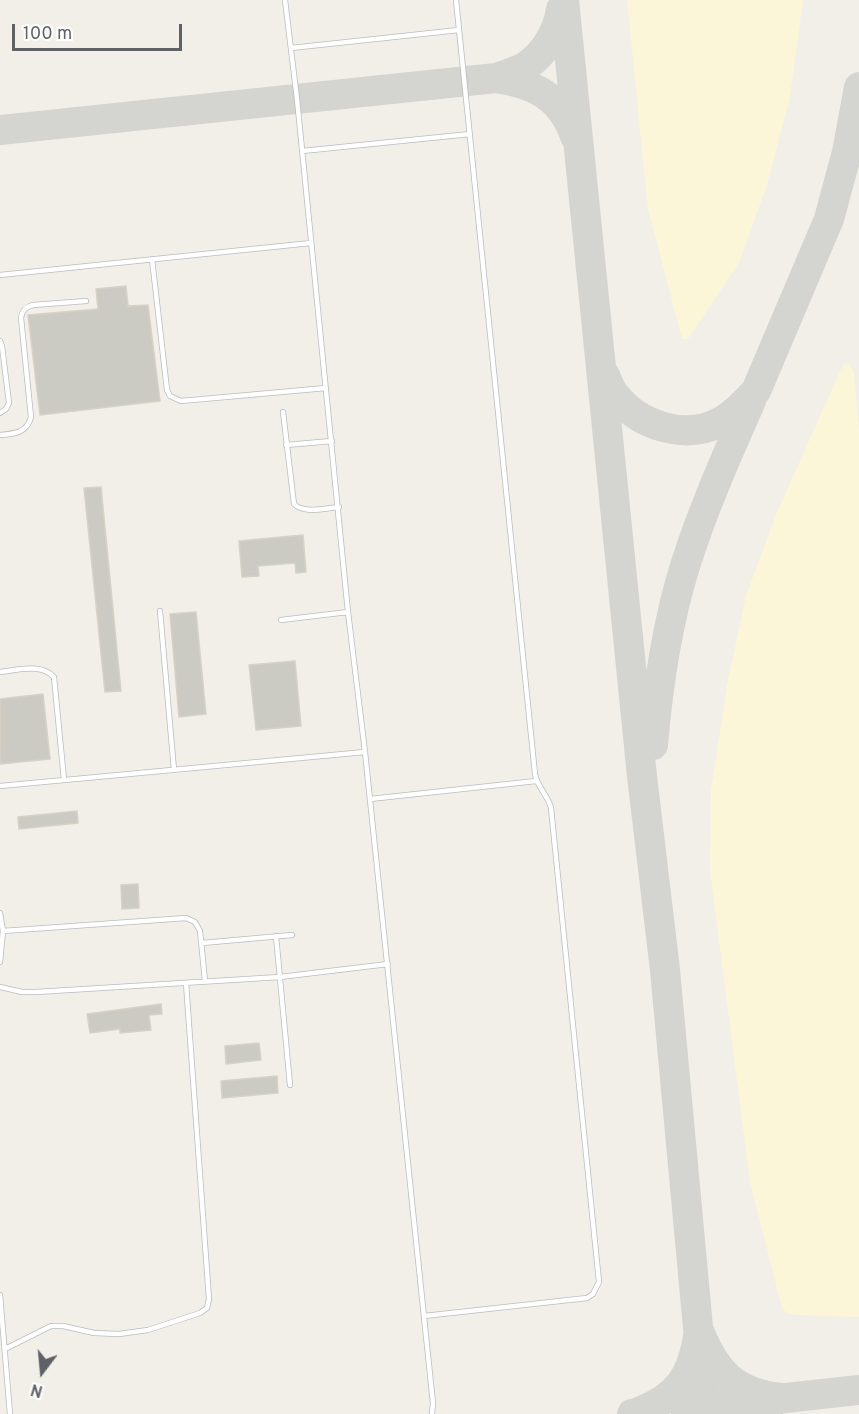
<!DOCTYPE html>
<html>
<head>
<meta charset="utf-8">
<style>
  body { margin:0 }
  #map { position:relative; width:859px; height:1414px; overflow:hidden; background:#f1efe7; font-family:Overpass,sans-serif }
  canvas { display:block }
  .north { position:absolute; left:12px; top:1342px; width:60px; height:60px; -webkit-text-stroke:4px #fff; paint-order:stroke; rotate:196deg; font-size:16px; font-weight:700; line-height:24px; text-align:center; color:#5e6267 }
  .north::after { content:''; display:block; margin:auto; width:21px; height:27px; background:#5e6267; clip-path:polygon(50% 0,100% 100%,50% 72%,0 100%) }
  .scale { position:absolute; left:12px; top:24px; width:170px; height:27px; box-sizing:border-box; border:3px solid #5e6267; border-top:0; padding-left:8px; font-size:18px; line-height:21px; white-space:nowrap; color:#5e6267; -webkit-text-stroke:4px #fff; paint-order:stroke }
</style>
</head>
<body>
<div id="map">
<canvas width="859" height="1414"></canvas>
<div class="north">N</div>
<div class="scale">100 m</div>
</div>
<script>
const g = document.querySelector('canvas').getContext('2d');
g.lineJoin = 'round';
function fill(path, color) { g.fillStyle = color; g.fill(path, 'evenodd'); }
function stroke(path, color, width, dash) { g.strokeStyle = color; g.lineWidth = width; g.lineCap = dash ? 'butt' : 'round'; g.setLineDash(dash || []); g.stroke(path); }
fill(new Path2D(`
  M627,0H803L790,97L767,185L739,263L688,339H683L681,335L648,209Z
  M849,363L854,373L859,428V1317L796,1315L786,1313L781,1304L750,1182L710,870L711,790L728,680L746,596L775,517L841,369L844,364Z`), '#fbf6d8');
stroke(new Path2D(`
  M564,0L642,776L665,970L706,1414
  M496,78C505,75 515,72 523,68C544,56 558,31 561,9
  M0,130L496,78C534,84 561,96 575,136
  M604,374C608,381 610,389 615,395C638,425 685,441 720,422C734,415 745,402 756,391L829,219L847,152L859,87
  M653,745C658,685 667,624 685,566C703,509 727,455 751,401
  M685,1409L859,1390
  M632,1414C640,1413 647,1408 654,1405C686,1389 694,1364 699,1331C716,1373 735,1393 781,1398L750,1414`), '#d4d4d0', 30);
const building = new Path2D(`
  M126,286L128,306L148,305L160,401L40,415L28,315L98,309L96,289Z
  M101,487L121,691L105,692L84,488Z
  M303,535L306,572L296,573L295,563L258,566L259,576L242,577L239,541Z
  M196,612L206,714L179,717L170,614Z
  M295,661L301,726L256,730L249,665Z
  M43,694L50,759L0,764V699Z
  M77,811L78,823L19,829L18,817Z
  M138,884L139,908L122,909L121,885Z
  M161,1004L162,1014L149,1015L151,1030L120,1033V1029L90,1033L87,1014Z
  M259,1043L261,1060L226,1064L225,1046Z
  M277,1076L278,1093L222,1098L221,1081Z`);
fill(building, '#cccbc3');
stroke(building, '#d6d2c5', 1.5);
const lane = new Path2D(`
  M285,0L297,99L348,612L365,752L433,1403L432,1414
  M291,48L459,30
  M302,151L470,134
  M152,259L167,390L170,396L181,401L326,388
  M0,275L311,243
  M0,341L2,346L9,403L6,409L0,413
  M283,412L294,504C304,514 325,508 339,507
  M0,435C14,434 27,433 31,417L21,318C22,310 26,307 33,305L86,301
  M286,445L332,441
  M160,611L174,770
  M281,620L348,612
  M0,672C17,670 41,663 54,677L64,780
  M0,786L365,752
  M370,799L536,781
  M0,913L3,931L0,962
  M3,931L186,918L195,922L200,931L205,981
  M276,936L290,1085
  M202,943L292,935
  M0,987L22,992H36L280,977L388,964
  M0,1295L10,1414
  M424,1316L587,1298L593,1294L599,1282L551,808C548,795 537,787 535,774L456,0
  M5,1349L51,1326H63L94,1333L119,1334L148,1330L200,1313L207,1308L209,1299L186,983`);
stroke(lane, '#b9bcc0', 6);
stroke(lane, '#fff', 4.5);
</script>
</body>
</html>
